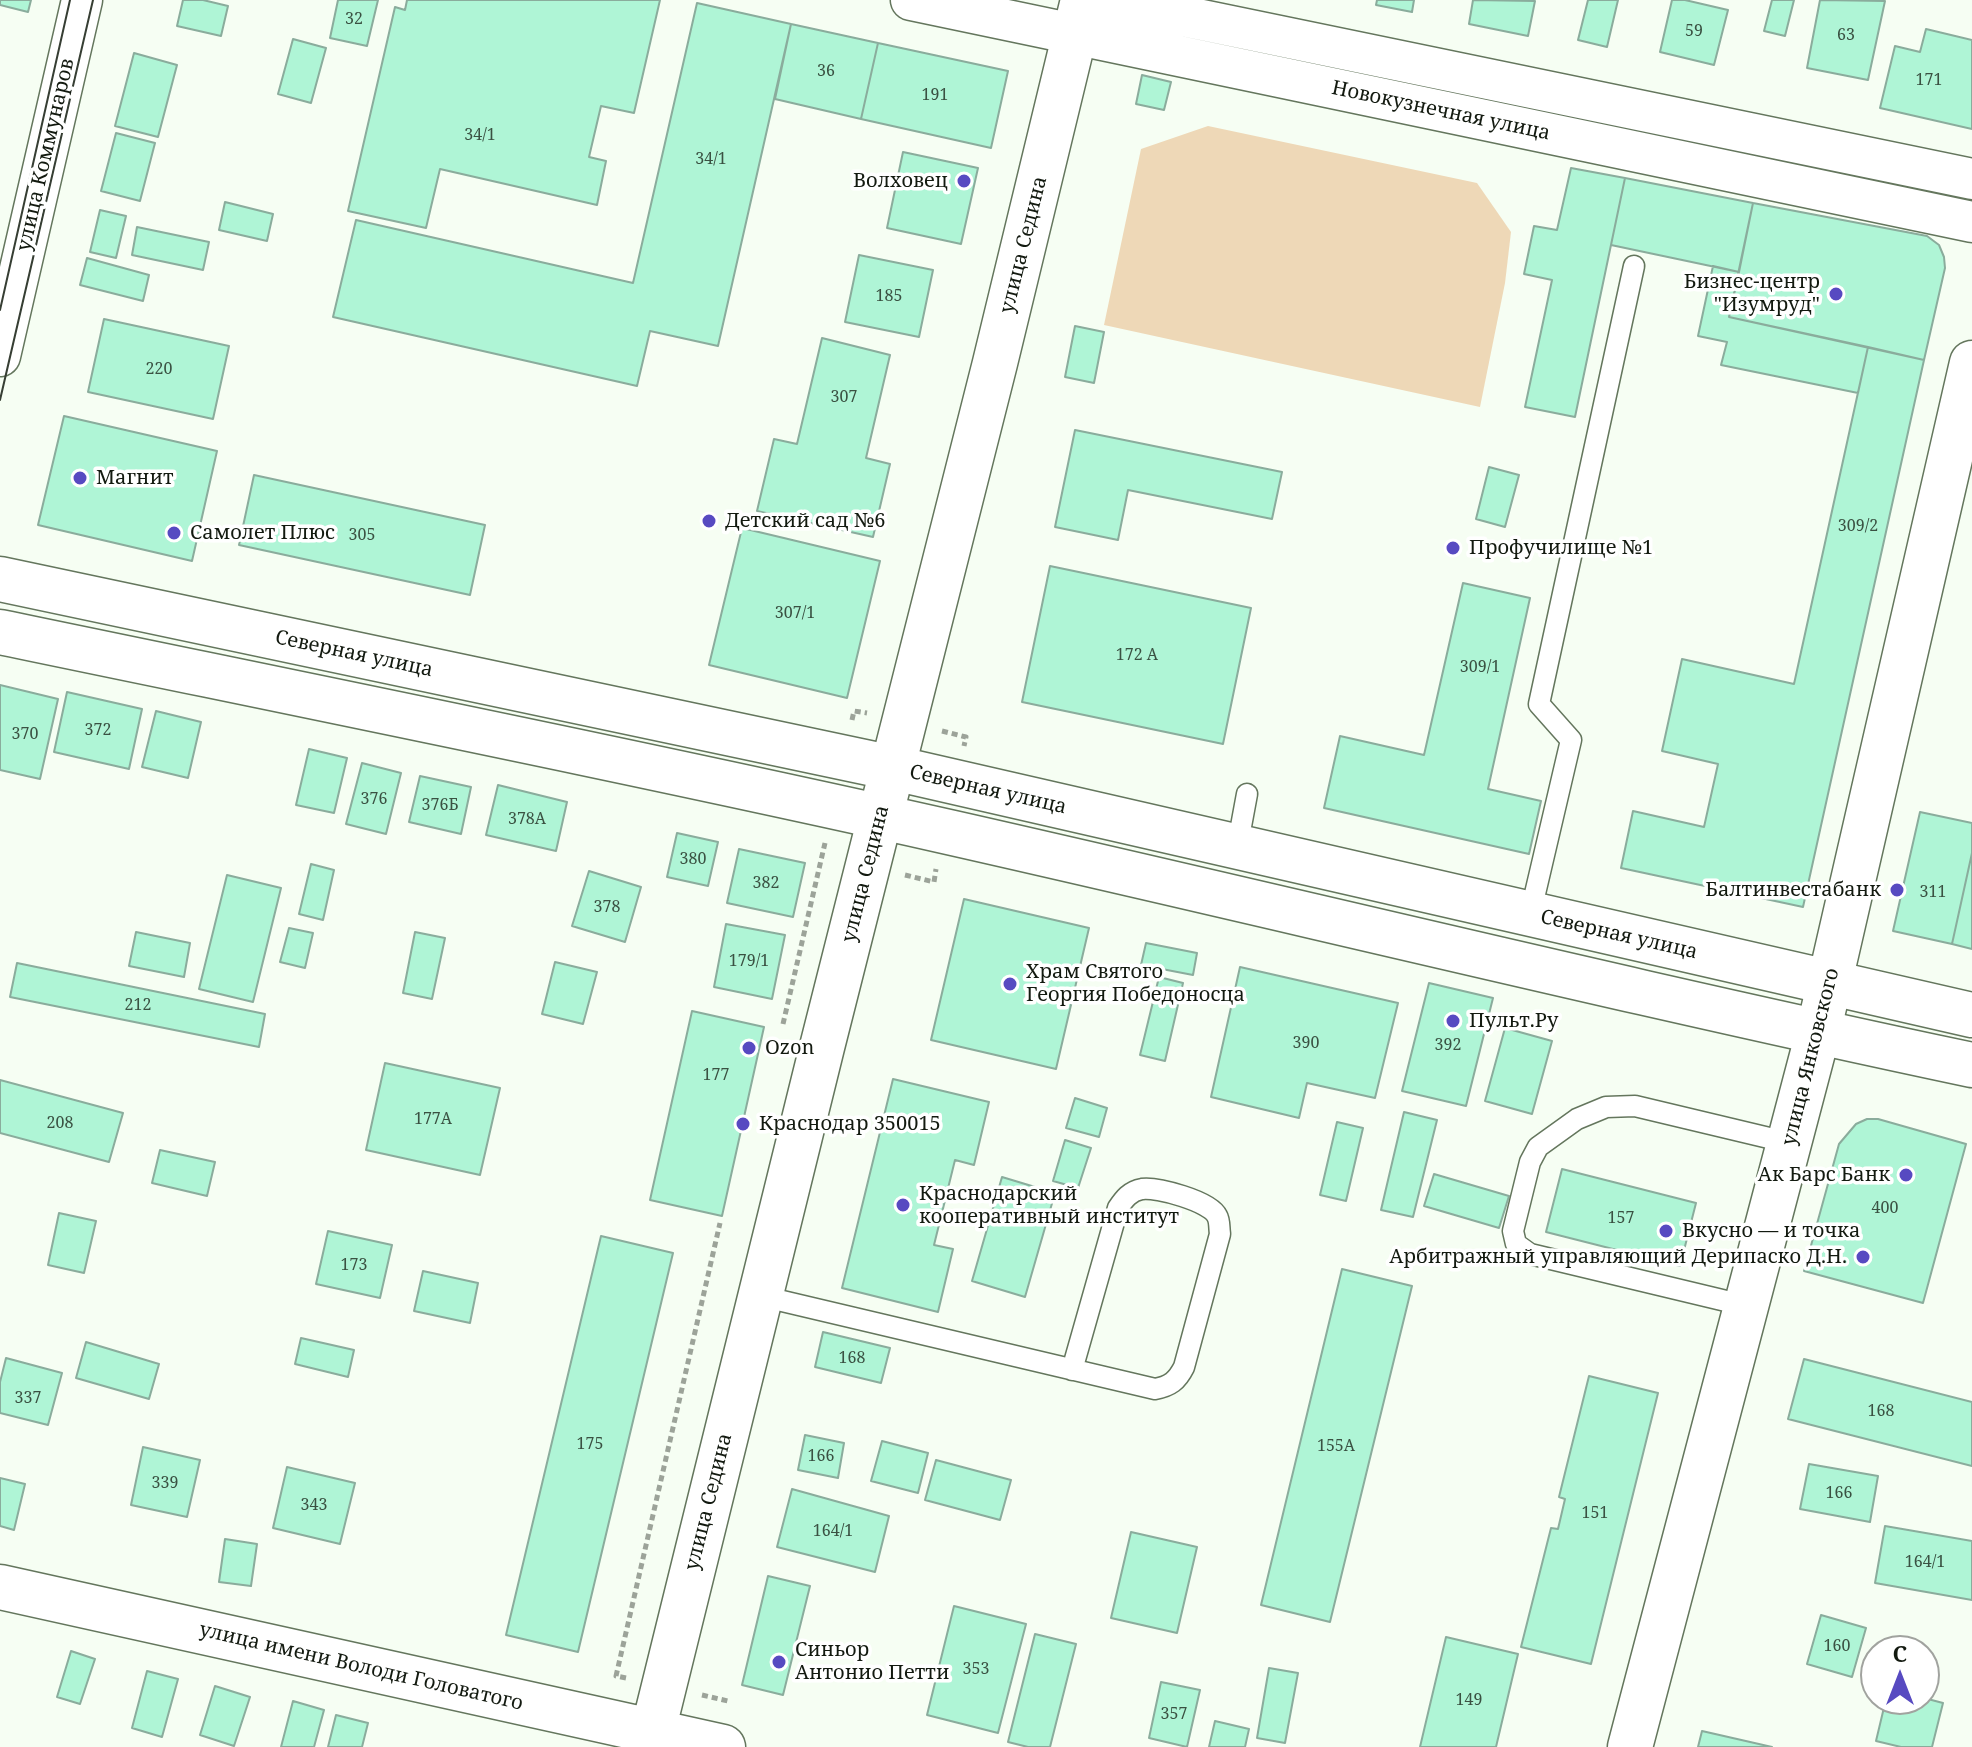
<!DOCTYPE html>
<html>
<head>
<meta charset="utf-8">
<style>
  body { margin:0 }
  #map { position:relative; width:1972px; height:1747px; overflow:hidden; background:#f6fef3; font-family:"Noto Serif",serif }
  canvas { display:block }
  .north { position:absolute; left:1860px; top:1635px; width:80px; height:80px; box-sizing:border-box; background:#fff; border:2px solid #a1a39f; border-radius:50%; rotate:0deg; font-size:22px; font-weight:700; line-height:32px; text-align:center; color:#131a10 }
  .north::after { content:''; display:block; margin:auto; width:28px; height:36px; background:#574ac1; clip-path:polygon(50% 0,100% 100%,50% 72%,0 100%) }
</style>
</head>
<body>
<div id="map">
<canvas width="1972" height="1747"></canvas>
<div class="north">С</div>
</div>
<script>
const g = document.querySelector('canvas').getContext('2d');
g.lineJoin = 'round';
function fill(path, color) { g.fillStyle = color; g.fill(path, 'evenodd'); }
function stroke(path, color, width, dash) { g.strokeStyle = color; g.lineWidth = width; g.lineCap = dash ? 'butt' : 'round'; g.setLineDash(dash || []); g.stroke(path); }
function drawText(font, color, halo, rows, align = 'center') {
  g.font = font + ' "Noto Serif",serif'; g.lineWidth = 7; g.setLineDash([]); g.textBaseline = 'middle'; g.strokeStyle = halo; g.fillStyle = color; for (const [text, x, y, turn = 0] of rows) {
    g.save(); g.translate(x, y); g.rotate((+turn || 0) * Math.PI / 180); g.textAlign = isNaN(turn) ? turn : align; if (halo) g.strokeText(text, 0, 0); g.fillText(text, 0, 0); g.restore();
  }
}
fill(new Path2D(`
  M1208,126L1477,183L1511,232L1505,283L1480,407L1104,325L1141,149Z`), '#eed8b7');
const building = new Path2D(`
  M0,0H31L28,12L0,5Z
  M183,0H203L228,6L221,36L177,26Z
  M338,0H378L367,46L330,38Z
  M407,0H660L634,113L601,106L589,157L606,161L597,205L440,169L426,228L348,211L395,7L405,10Z
  M1377,0H1414L1412,12L1376,5Z
  M1473,0L1535,1L1528,36L1469,24Z
  M1588,0H1618L1607,47L1578,40Z
  M1672,0H1685L1728,10L1714,65L1660,52Z
  M1772,0H1794L1785,36L1764,31Z
  M1820,0L1885,1L1868,80L1807,68Z
  M697,3L791,24L718,346L650,331L637,386L333,317L356,220L633,283Z
  M791,24L878,43L861,119L775,99Z
  M1926,29L1972,40V129L1880,108L1895,46L1920,52Z
  M293,39L326,48L311,103L278,94Z
  M878,43L1008,71L991,148L861,119Z
  M134,53L177,65L158,137L115,126Z
  M1142,75L1171,82L1164,110L1136,104Z
  M116,133L155,143L140,201L101,191Z
  M903,152L978,168L961,244L887,228Z
  M1571,168L1625,178L1575,417L1525,407L1552,280L1524,274L1534,226L1557,230Z
  M1625,178L1753,203L1739,272L1611,245Z
  M225,202L273,214L267,241L219,230Z
  M1753,203L1927,236L1939,245L1944,257L1945,268L1924,360L1729,317Z
  M100,210L126,216L116,258L90,252Z
  M137,227L209,242L203,270L132,255Z
  M859,255L933,270L919,337L845,322Z
  M87,258L149,275L143,301L80,285Z
  M1713,266L1739,272L1729,317L1868,347L1858,393L1721,365L1727,342L1698,336Z
  M104,319L229,346L213,419L88,392Z
  M1075,326L1104,332L1094,383L1065,377Z
  M822,338L890,355L866,458L890,464L873,537L757,511L774,439L797,444Z
  M1868,347L1924,360L1803,907L1621,868L1633,811L1704,827L1718,764L1662,751L1682,659L1794,684Z
  M64,416L217,451L192,561L38,525Z
  M1075,430L1282,472L1272,519L1128,490L1118,540L1055,527Z
  M1489,467L1519,475L1505,527L1476,519Z
  M254,475L485,525L470,595L239,545Z
  M742,528L880,561L847,698L709,665Z
  M1050,566L1251,608L1223,744L1022,702Z
  M1463,583L1530,598L1488,789L1541,801L1529,854L1324,808L1340,736L1424,755Z
  M0,685L58,699L40,779L0,770Z
  M67,692L142,709L129,769L54,752Z
  M156,711L201,722L188,778L142,767Z
  M309,749L347,758L334,813L296,805Z
  M362,763L401,773L386,834L346,824Z
  M420,776L471,787L461,834L409,822Z
  M498,785L567,802L556,851L486,835Z
  M1920,812L1972,823V853L1952,944L1893,931Z
  M677,833L718,842L708,886L667,877Z
  M739,849L805,863L793,917L727,903Z
  M1972,853V949L1952,944Z
  M311,864L334,870L323,920L299,914Z
  M589,871L641,887L625,942L572,926Z
  M227,875L281,888L253,1002L199,989Z
  M964,899L1089,928L1056,1069L931,1040Z
  M726,924L785,935L772,999L714,987Z
  M289,928L313,933L305,968L280,962Z
  M136,932L190,943L184,977L129,966Z
  M415,932L445,938L432,999L403,993Z
  M1146,943L1197,953L1193,975L1141,965Z
  M555,962L597,972L583,1024L542,1014Z
  M17,963L265,1014L259,1047L10,997Z
  M1240,967L1398,1003L1375,1098L1307,1083L1299,1118L1211,1097Z
  M1159,977L1183,983L1165,1061L1140,1055Z
  M1429,983L1493,998L1466,1106L1402,1091Z
  M692,1011L764,1027L722,1216L650,1200Z
  M1505,1028L1552,1041L1532,1114L1485,1101Z
  M385,1063L500,1088L480,1175L366,1150Z
  M893,1079L989,1102L974,1165L955,1160L934,1245L953,1249L938,1312L842,1288Z
  M0,1080L123,1113L109,1162L0,1133Z
  M1075,1098L1107,1108L1099,1137L1066,1128Z
  M1404,1112L1437,1120L1413,1217L1381,1210Z
  M1867,1119H1878L1966,1144L1923,1303L1804,1271L1839,1144L1856,1124Z
  M1337,1122L1363,1128L1346,1201L1320,1195Z
  M1065,1140L1091,1148L1078,1188L1053,1181Z
  M160,1150L215,1162L207,1196L152,1183Z
  M1562,1169L1696,1203L1680,1266L1546,1232Z
  M1434,1174L1509,1196L1499,1228L1424,1206Z
  M1002,1177L1055,1193L1025,1297L972,1281Z
  M59,1213L96,1221L84,1273L48,1265Z
  M328,1231L392,1245L380,1298L316,1284Z
  M601,1236L673,1253L578,1652L506,1635Z
  M1342,1269L1412,1286L1330,1622L1261,1605Z
  M423,1271L478,1283L470,1323L414,1311Z
  M823,1332L890,1348L881,1383L815,1367Z
  M301,1338L354,1350L348,1377L295,1364Z
  M86,1342L159,1364L149,1399L76,1378Z
  M6,1358L62,1373L48,1425L0,1413V1382Z
  M1804,1359L1972,1402V1466L1788,1419Z
  M1589,1376L1658,1393L1591,1664L1521,1647L1551,1528L1558,1529L1565,1499L1559,1497Z
  M805,1435L844,1443L838,1478L798,1470Z
  M882,1441L928,1453L918,1493L871,1481Z
  M143,1447L200,1460L187,1517L131,1505Z
  M936,1460L1011,1480L1000,1520L925,1500Z
  M1809,1464L1878,1476L1870,1522L1800,1509Z
  M287,1467L355,1483L340,1544L273,1528Z
  M0,1478L25,1484L14,1530L0,1526Z
  M792,1489L889,1516L875,1572L777,1547Z
  M1885,1526L1972,1541V1600L1875,1583Z
  M1131,1532L1197,1547L1177,1633L1111,1618Z
  M225,1539L257,1544L251,1586L219,1582Z
  M768,1576L810,1586L783,1695L742,1685Z
  M954,1606L1026,1624L998,1733L927,1715Z
  M1821,1615L1866,1628L1852,1677L1807,1664Z
  M1035,1634L1076,1644L1050,1747H1028L1008,1742Z
  M1446,1637L1518,1654L1496,1747H1420Z
  M71,1651L95,1659L80,1704L57,1697Z
  M1269,1668L1298,1673L1285,1743L1257,1738Z
  M147,1671L178,1679L162,1737L132,1728Z
  M1161,1682L1200,1690L1187,1747L1149,1738Z
  M215,1686L250,1697L234,1746L200,1735Z
  M1924,1698L1943,1703L1932,1747H1901L1876,1741L1886,1699Z
  M293,1701L324,1710L314,1747H281Z
  M336,1715L368,1723L362,1747H328Z
  M1215,1721L1249,1729L1245,1747H1209Z
  M1702,1731L1772,1747H1698Z`);
fill(building, '#aff5d6');
stroke(building, '#8aac9c', 2);
const lane = new Path2D(`
  M1237,848L1247,794
  M1530,915L1571,740L1539,704L1634,266
  M761,1296L1155,1389C1170,1386 1177,1381 1184,1367L1220,1234C1219,1228 1220,1221 1217,1216C1210,1201 1157,1187 1142,1189C1130,1191 1124,1199 1118,1208L1072,1370
  M1747,1306L1530,1254L1516,1244L1513,1231L1530,1162L1538,1147L1577,1119L1606,1107L1635,1106L1790,1143`);
const street = new Path2D(`
  M911,0L1972,222
  M1105,0L1972,179
  M0,356L82,0`);
const secondary = new Path2D(`
  M0,1587L723,1747
  M649,1747L822,1047L995,363L1083,0
  M1630,1747L1818,1033L1972,363`);
const primary = new Path2D(`
  M0,579L907,771L1972,1015
  M0,632C318,698 636,762 953,833C1293,910 1631,993 1972,1065`);
stroke(lane, '#64765d', 23);
stroke(street, '#64765d', 43);
stroke(secondary, '#64765d', 47);
stroke(primary, '#64765d', 47);
stroke(new Path2D(`
  M852,720L854,711L867,713
  M942,731L966,737L964,746
  M905,875L934,882L936,869
  M783,1024L825,843
  M626,1678L616,1676L720,1223
  M702,1695L728,1701`), '#9ca399', 5, [6, 4]);
stroke(lane, '#fff', 20);
stroke(street, '#fff', 40);
stroke(secondary, '#fff', 44);
stroke(primary, '#fff', 44);
stroke(new Path2D(`
  M0,310L70,0
  M0,400L93,0`), '#363e33', 2);
for (const [x, y, r, color] of [
  [964,181,8,"#574ac1"],
  [1836,294,8,"#574ac1"],
  [80,478,8,"#574ac1"],
  [709,521,8,"#574ac1"],
  [174,533,8,"#574ac1"],
  [1453,548,8,"#574ac1"],
  [1897,890,8,"#574ac1"],
  [1010,984,8,"#574ac1"],
  [1453,1021,8,"#574ac1"],
  [749,1048,8,"#574ac1"],
  [743,1124,8,"#574ac1"],
  [1906,1175,8,"#574ac1"],
  [903,1205,8,"#574ac1"],
  [1666,1231,8,"#574ac1"],
  [1863,1257,8,"#574ac1"],
  [779,1662,8,"#574ac1"]
]) { const dot = new Path2D(); dot.arc(x, y, r, 0, 2 * Math.PI); g.fillStyle = color; g.fill(dot); stroke(dot, '#fff', 3); }
drawText('16px', '#3a5142', null, [
  ["32",354,19],
  ["59",1694,31],
  ["63",1846,35],
  ["36",826,71],
  ["171",1929,80],
  ["191",935,95],
  ["34/1",480,135],
  ["34/1",711,159],
  ["185",889,296],
  ["220",159,369],
  ["307",844,397],
  ["309/2",1858,526],
  ["305",362,535],
  ["307/1",795,613],
  ["172 А",1137,655],
  ["309/1",1480,667],
  ["372",98,730],
  ["370",25,734],
  ["376",374,799],
  ["376Б",440,805],
  ["378А",527,819],
  ["380",693,859],
  ["382",766,883],
  ["311",1933,892],
  ["378",607,907],
  ["179/1",749,961],
  ["212",138,1005],
  ["390",1306,1043],
  ["392",1448,1045],
  ["177",716,1075],
  ["177А",433,1119],
  ["208",60,1123],
  ["400",1885,1208],
  ["157",1621,1218],
  ["173",354,1265],
  ["168",852,1358],
  ["337",28,1398],
  ["168",1881,1411],
  ["175",590,1444],
  ["155А",1336,1446],
  ["166",821,1456],
  ["339",165,1483],
  ["166",1839,1493],
  ["343",314,1505],
  ["151",1595,1513],
  ["164/1",833,1531],
  ["164/1",1925,1562],
  ["160",1837,1646],
  ["353",976,1669],
  ["149",1469,1700],
  ["357",1174,1714]
]);
drawText('20px', '#131a10', '#fff', [
  ["Новокузнечная улица",1441,111,12],
  ["улица Коммунаров",46,155,-77],
  ["улица Седина",1024,245,-76],
  ["Северная улица",354,654,12],
  ["Северная улица",988,790,13],
  ["улица Седина",866,874,-76],
  ["Северная улица",1619,935,13],
  ["улица Янковского",1811,1057,-76],
  ["улица Седина",709,1502,-76],
  ["улица имени Володи Головатого",361,1667,13]
]);
drawText('20px', '#131a10', '#fff', [
  ["Волховец",948,181,"right"],
  ["Бизнес-центр",1820,282,"right"],
  ["\"Изумруд\"",1820,305,"right"],
  ["Магнит",96,478],
  ["Детский сад №6",725,521],
  ["Самолет Плюс",190,533],
  ["Профучилище №1",1469,548],
  ["Балтинвестабанк",1881,890,"right"],
  ["Храм Святого",1026,972],
  ["Георгия Победоносца",1026,995],
  ["Пульт.Ру",1469,1021],
  ["Ozon",765,1048],
  ["Краснодар 350015",759,1124],
  ["Ак Барс Банк",1890,1175,"right"],
  ["Краснодарский",919,1194],
  ["кооперативный институт",919,1217],
  ["Вкусно — и точка",1682,1231],
  ["Арбитражный управляющий Дерипаско Д.Н.",1847,1257,"right"],
  ["Синьор",795,1650],
  ["Антонио Петти",795,1673]
], 'left');
</script>
</body>
</html>
